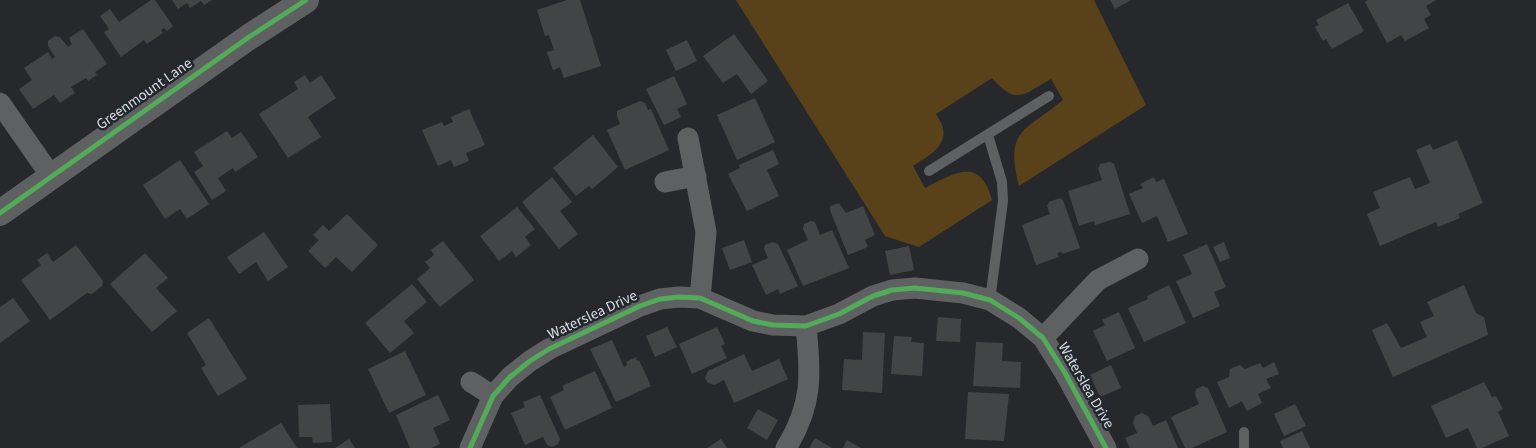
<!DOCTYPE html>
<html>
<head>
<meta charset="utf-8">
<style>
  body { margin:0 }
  canvas { display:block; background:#26282b }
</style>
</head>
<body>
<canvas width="1536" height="448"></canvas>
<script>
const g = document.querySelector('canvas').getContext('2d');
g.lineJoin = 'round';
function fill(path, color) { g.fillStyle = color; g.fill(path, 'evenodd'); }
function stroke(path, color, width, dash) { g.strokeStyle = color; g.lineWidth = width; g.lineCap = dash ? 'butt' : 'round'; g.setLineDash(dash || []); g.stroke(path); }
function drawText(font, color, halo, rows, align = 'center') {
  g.font = font + ' "Source Sans 3",sans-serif'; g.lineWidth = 5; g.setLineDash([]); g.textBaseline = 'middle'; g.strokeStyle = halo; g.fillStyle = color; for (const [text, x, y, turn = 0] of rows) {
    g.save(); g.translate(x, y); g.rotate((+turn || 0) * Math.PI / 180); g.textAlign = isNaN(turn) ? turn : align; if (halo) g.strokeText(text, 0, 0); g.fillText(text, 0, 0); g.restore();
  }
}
fill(new Path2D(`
  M736,0H1094L1146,105L1019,186C1005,129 1024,132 1063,100L1051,79C1022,95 1017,106 992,78L936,114C938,118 942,123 943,128C947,148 926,157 913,166L925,188C955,173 980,156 992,200L919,247L885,236Z`), '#59421a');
fill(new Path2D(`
  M151,0H155L173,26L167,31L164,28L161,30L163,33L147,44L144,40L121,57L104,32L109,29L100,16L110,9L119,22Z
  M172,0H212L204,5L201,1L190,8L187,3L178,9Z
  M567,0H580L601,66L564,78L560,67L553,70L547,52L554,50L549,35L545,36L537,10Z
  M1110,0H1131L1115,9Z
  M1368,0H1436L1426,6L1431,15L1424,19L1429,28L1405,41L1401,35L1387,43L1365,2Z
  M1348,3L1364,31L1332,49L1326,39L1323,41L1315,27L1319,25L1316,20Z
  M83,29L107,64L95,72L97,75L88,81L86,78L71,87L75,93L60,103L54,95L33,109L19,89L32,80L24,68L48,52L52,59L55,57L48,46V41L55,36L60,37L68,47L72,44L69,38Z
  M734,34L768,81L751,94L737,74L723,83L703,56Z
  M687,40L697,61L676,71L666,50Z
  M305,75L310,83L321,75L336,98L308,117L321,137L288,158L259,114L298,89L294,82Z
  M674,76L687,104L677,109L681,117L664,125L646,89Z
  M755,98L775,142L737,160L717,115Z
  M640,101L645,103L648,110L651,109L669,150L625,170L607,130L620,124L617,116V111Z
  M469,109L485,145L466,153L469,161L454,167L451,160L438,166L422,130L442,122L444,126L453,122L451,117Z
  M227,131L232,138L241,132L258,157L235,172L233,168L218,178L226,191L212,200L194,172L203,166L194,152Z
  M593,135L618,167L592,189L589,186L576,196L553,168Z
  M1457,140L1483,203L1458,214L1460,218L1438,227L1436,222L1380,246L1367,214L1380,208L1373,192L1410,177L1415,189L1430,183L1416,150L1430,144L1433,150Z
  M773,150L779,164L767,170L779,196L747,211L728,174L740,168L739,165Z
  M180,160L209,204L187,219L180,209L165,219L143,185Z
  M1110,162L1114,164L1130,214L1095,225L1094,221L1079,226L1068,191L1102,180L1098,169L1100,164Z
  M552,177L572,202L560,211L578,234L559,249L522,202Z
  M1154,177L1156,182L1164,179L1188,234L1168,242L1157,216L1142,223L1129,194L1143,188L1140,184Z
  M1060,198L1063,200L1080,248L1062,254V252L1057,253L1059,257L1036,265L1022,225L1050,214L1047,206L1049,202Z
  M839,203L846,213L863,206L875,235L865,240L868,247L848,255L830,210V206Z
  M517,207L535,229L525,237L531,245L516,257L512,251L499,261L480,236Z
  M347,214L378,245L352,272L336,257L325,268L308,251L319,240L313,235L323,225L329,231Z
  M811,221L815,222L820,235L832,230L849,268L803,286L787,250L808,240L803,229L804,224Z
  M264,232L288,267L268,281L256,262L239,274L227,257Z
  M744,240L752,262L730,270L722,248Z
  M443,241L474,280L440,307L417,279L430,268L425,262L434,255L431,250Z
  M772,242L778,244L798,286L780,294L778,289L766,295L752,265L768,258L764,249L765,245Z
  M1224,242L1230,258L1220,262L1213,247Z
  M1207,244L1226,287L1214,292L1220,306L1193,318L1176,281L1192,274L1183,255Z
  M76,245L103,281L102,286L92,294L87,293L50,320L21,280L41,265L37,260L47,253L53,262Z
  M909,246L914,270L890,275L885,251Z
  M145,253L168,278L156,288L177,311L152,332L110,284Z
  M412,284L427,302L404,321L414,333L390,353L365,323Z
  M1169,285L1186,323L1144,342L1128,308L1148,299L1147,296Z
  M1464,285L1476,313L1484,317L1488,335L1393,377L1372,330L1387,323L1401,348L1427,337L1420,322L1434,316L1427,302Z
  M13,298L30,321L0,343V307Z
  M1119,312L1135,348L1107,361L1093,331L1105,325L1102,320Z
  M938,317L961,319L960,342L936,341Z
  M209,318L247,379L218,396L201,368L206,365L187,333Z
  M667,327L677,347L655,357L646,336Z
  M717,327L725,344L721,346L727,358L692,374L679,344Z
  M863,332L885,333L882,393L842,390L844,359L862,360Z
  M894,336L912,337L911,342L924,343L922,376L891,374Z
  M612,340L624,367L627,365L626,362L636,357L637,361L639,360L651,386L616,402L590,349Z
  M976,342L1003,343L1002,361L1021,362L1020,388L973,386Z
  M405,351L426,395L389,413L368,369Z
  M744,354L752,371L779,359L788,379L734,403L724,380L714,385L708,383L705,378L708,371Z
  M1274,362L1279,374L1266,379L1271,388L1258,394L1262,403L1247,411L1242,401L1229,408L1217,382L1229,377L1230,369L1240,365L1245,369L1260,363L1263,368Z
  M1111,365L1121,388L1100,397L1090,375Z
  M595,371L612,408L565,430L550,397L564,390L562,386Z
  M1484,382L1492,397L1496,396L1503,409L1498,412L1509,436L1482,448H1477L1468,428L1446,438L1431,406Z
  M1203,386L1208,388L1227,432L1192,448H1185L1171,417L1199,404L1195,394L1196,389Z
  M968,392L1009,394L1004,441L965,439Z
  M438,395L450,420L433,428L440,444L431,448H410L396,415Z
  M540,395L560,439L558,444L552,447L547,445L543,437L525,445L511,413L525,407L523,402Z
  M330,404L332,442L313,443L312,437H299L298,405Z
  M1295,404L1306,426L1284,436L1274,414Z
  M758,409L778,420L767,440L747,428Z
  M1142,413L1148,416L1153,426L1166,420L1178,448H1130L1125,438L1137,433L1133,423L1135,416Z
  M281,423L297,448H239Z
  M1302,431L1310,448H1283L1280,441Z
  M815,438L832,448H809Z
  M349,439L355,448H335Z
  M721,439L727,448H707Z
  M847,440L861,448H843Z`), '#434446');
stroke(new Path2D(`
  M988,135L1002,182L1003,201L990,300
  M929,171L1049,96
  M1244,432V448`), '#5f6062', 10);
stroke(new Path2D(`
  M0,103L51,176
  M688,138L706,232L700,298
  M665,182L696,176
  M1043,338L1098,280L1138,259
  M471,382L493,396
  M470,448L493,396L510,377L530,361L549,349L640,306L660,299L679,297L700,298L753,321L773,325L806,326L839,314L873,296L892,290L915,288L963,293L990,300L1019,318L1043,338L1065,373L1106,448
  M786,448C813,405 811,374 806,326`), '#5f6062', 21);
stroke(new Path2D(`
  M0,213L249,37L306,0`), '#5f6062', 26);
stroke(new Path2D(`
  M0,213L249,37L306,0
  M470,448L493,396L510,377L530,361L549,349L640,306L660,299L679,297L700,298L753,321L773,325L806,326L839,314L873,296L892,290L915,288L963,293L990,300L1019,318L1043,338L1065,373L1106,448`), '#51ab58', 5);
drawText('15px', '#dbdee2', '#23282e', [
  ["Greenmount Lane",145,95,-35],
  ["Waterslea Drive",593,316,-25],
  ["Waterslea Drive",1085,386,60]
]);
</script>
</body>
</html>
